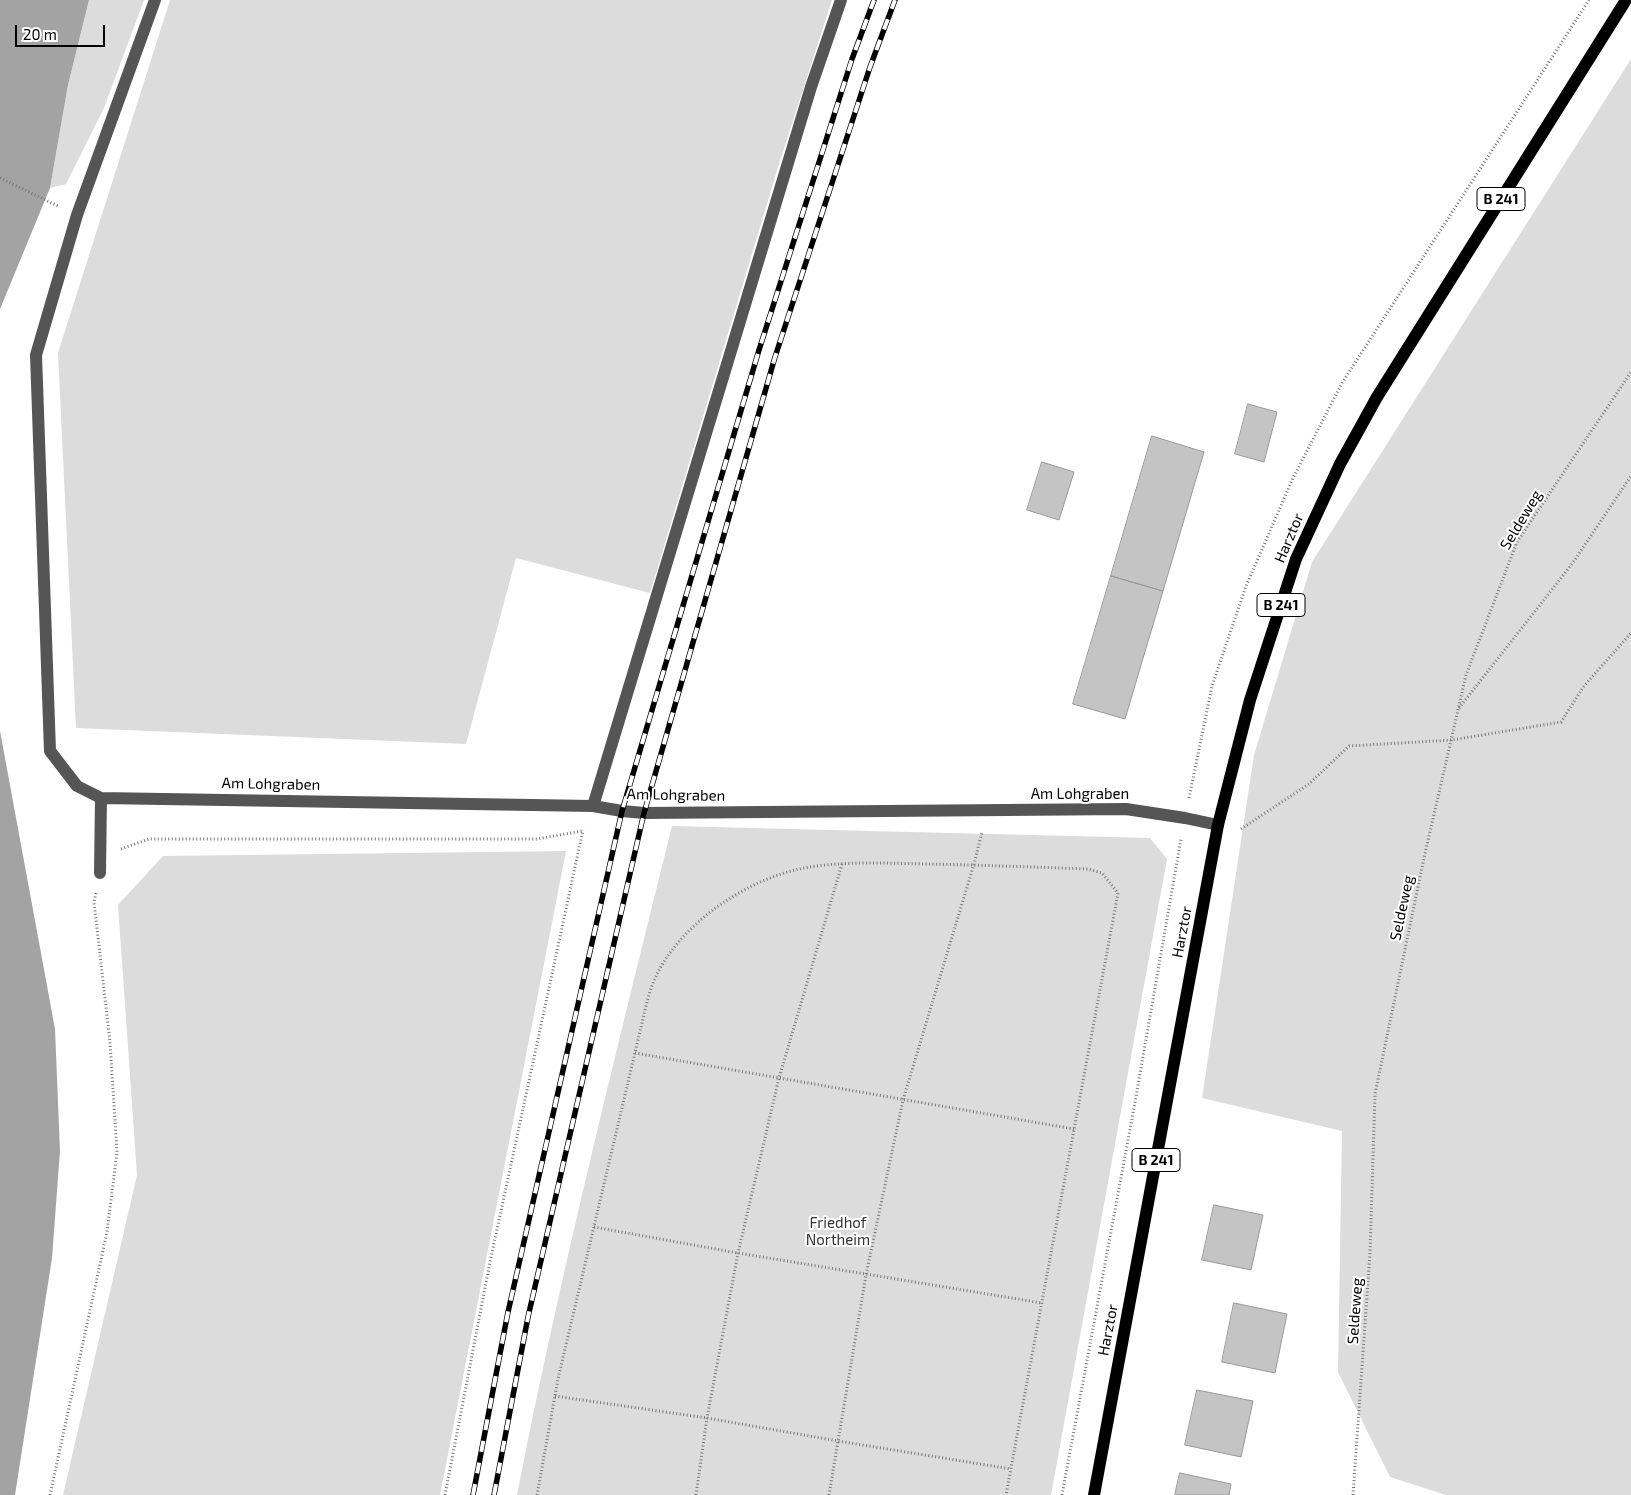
<!DOCTYPE html>
<html>
<head>
<meta charset="utf-8">
<style>
  body { margin:0 }
  #map { position:relative; width:1631px; height:1495px; overflow:hidden; background:#fff; font-family:"Exo 2",sans-serif }
  canvas { display:block }
  .scale { position:absolute; left:15px; top:25px; width:90px; height:22px; box-sizing:border-box; border:2px solid #000; border-top:0; padding-left:6px; font-size:15px; line-height:18px; white-space:nowrap; color:#000; -webkit-text-stroke:4px #fff; paint-order:stroke }
</style>
</head>
<body>
<div id="map">
<canvas width="1631" height="1495"></canvas>
<div class="scale">20 m</div>
</div>
<script>
const g = document.querySelector('canvas').getContext('2d');
g.lineJoin = 'round';
function fill(path, color) { g.fillStyle = color; g.fill(path, 'evenodd'); }
function stroke(path, color, width, dash) { g.strokeStyle = color; g.lineWidth = width; g.lineCap = dash ? 'butt' : 'round'; g.setLineDash(dash || []); g.stroke(path); }
function drawText(font, color, halo, rows, align = 'center') {
  g.font = font + ' "Exo 2",sans-serif'; g.lineWidth = 4; g.setLineDash([]); g.textBaseline = 'middle'; g.strokeStyle = halo; g.fillStyle = color; for (const [text, x, y, turn = 0] of rows) {
    g.save(); g.translate(x, y); g.rotate((+turn || 0) * Math.PI / 180); g.textAlign = isNaN(turn) ? turn : align; if (halo) g.strokeText(text, 0, 0); g.fillText(text, 0, 0); g.restore();
  }
}
fill(new Path2D(`
  M89,0H144L104,108L66,184L50,188L68,85Z
  M170,0H832L779,164L650,593L516,558L466,744L76,728L58,353Z
  M1631,59V1495H1446L1390,1477L1338,1372L1342,1131L1202,1098L1254,755L1312,562Z
  M672,826L1150,838L1167,859L1051,1495H517C561,1270 617,1048 672,826Z
  M566,851L440,1495H63L137,1175L118,905L163,856Z`), '#dcdcdc');
fill(new Path2D(`
  M0,0H89L68,85L50,188L0,309Z
  M0,731L55,1029L60,1151L52,1258L15,1495H0Z`), '#a3a3a3');
const building = new Path2D(`
  M1248,404L1277,412L1264,462L1235,454Z
  M1152,436L1204,452L1163,591L1111,576Z
  M1042,462L1074,472L1059,520L1027,510Z
  M1111,576L1163,591L1125,719L1073,704Z
  M1214,1205L1263,1215L1251,1270L1202,1260Z
  M1234,1303L1287,1314L1275,1373L1222,1362Z
  M1197,1390L1253,1401L1241,1457L1185,1445Z
  M1180,1473L1231,1484L1229,1495H1175Z`);
fill(building, '#c4c4c4');
stroke(building, '#999', 1);
stroke(new Path2D(`
  M0,178L58,206
  M1459,708L1572,564L1631,476
  M1189,798L1212,686L1246,586L1293,478L1342,383L1589,0
  M1241,829L1309,784L1349,746L1452,740L1561,722L1584,686L1631,633
  M121,849L149,839H537L582,831
  M635,1053L1074,1129
  M594,1227L738,1253L1042,1303
  M555,1396L707,1418L838,1441L1011,1469
  M50,1495L107,1232L117,1152L110,1042L94,902L96,893
  M445,1495L490,1262L583,830
  M537,1495L558,1379L642,1023C645,1010 648,996 653,983C676,926 746,879 804,868C841,861 887,863 925,864C979,865 1033,867 1088,869L1102,873L1118,893L1006,1495
  M696,1495L707,1418L738,1253L779,1078L842,864
  M829,1495L866,1275L903,1100L974,864L982,832
  M1062,1495L1134,1108L1181,839
  M1353,1495L1370,1253L1375,1094L1424,858L1466,675L1517,542L1631,372`), '#777', 3, [1, 2.5]);
stroke(new Path2D(`
  M101,798L593,806L622,811L644,813L1126,809L1185,818L1218,825
  M593,806L811,87L841,0
  M100,873L101,798L77,786L50,751L36,355L77,215L155,0`), '#555', 12);
stroke(new Path2D(`
  M1094,1495L1218,825L1250,700L1296,559L1340,464L1377,397L1626,0`), '#000', 12);
const rail = new Path2D(`
  M473,1495L508,1312L622,811L759,350L852,59L874,0
  M494,1495L528,1317L644,813L775,357L870,67L895,0`);
stroke(rail, '#000', 5.5);
stroke(rail, '#fff', 4, [11]);
for (const [x, y, w] of [
  [1501,199,48],
  [1281,605,48],
  [1156,1160,48]
]) { const box = new Path2D(); box.roundRect(x - w / 2, y - 11.5, w, 23, 4); g.fillStyle = '#fff'; g.fill(box); stroke(box, '#000', 1); }
drawText('bold 14px', '#000', null, [
  ["B 241",1501,199],
  ["B 241",1281,605],
  ["B 241",1156,1160]
]);
drawText('15px', '#000', '#fff', [
  ["Seldeweg",1521,520,-59],
  ["Harztor",1289,538,-67],
  ["Am Lohgraben",271,784,1],
  ["Am Lohgraben",1080,794],
  ["Am Lohgraben",676,795,1],
  ["Seldeweg",1402,908,-78],
  ["Harztor",1182,932,-79],
  ["Seldeweg",1355,1311,-86],
  ["Harztor",1108,1330,-79]
]);
drawText('15px', '#333', '#fff', [
  ["Friedhof",838,1223],
  ["Northeim",838,1240]
]);
</script>
</body>
</html>
